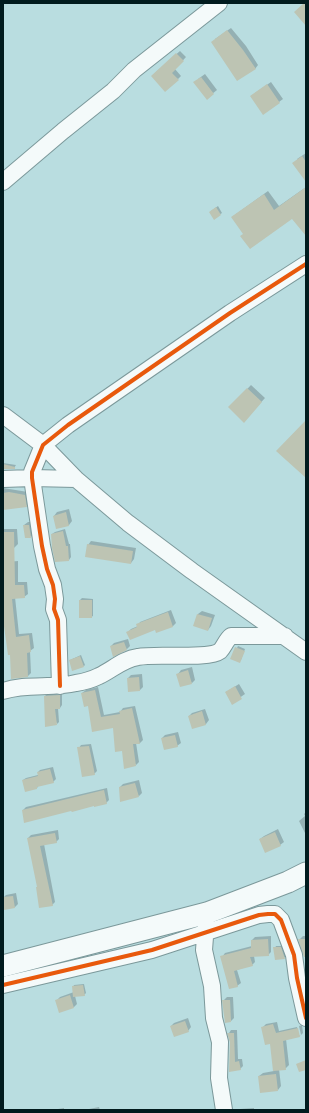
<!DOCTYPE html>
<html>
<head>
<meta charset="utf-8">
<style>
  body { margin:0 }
  #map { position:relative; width:309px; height:1113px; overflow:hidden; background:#b9dde0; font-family:Mulish,sans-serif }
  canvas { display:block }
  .frame { position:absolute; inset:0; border:4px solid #011b1e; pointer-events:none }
</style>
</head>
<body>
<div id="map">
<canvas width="309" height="1113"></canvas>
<div class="frame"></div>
</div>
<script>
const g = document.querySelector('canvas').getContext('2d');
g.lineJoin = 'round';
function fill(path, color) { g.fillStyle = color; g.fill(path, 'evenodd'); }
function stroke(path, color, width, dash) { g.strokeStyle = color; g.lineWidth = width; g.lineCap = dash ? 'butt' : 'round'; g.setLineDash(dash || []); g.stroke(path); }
fill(new Path2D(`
  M231,28L246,46L258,65L255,69L215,39Z
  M180,51L186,57L175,69L181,76L178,79L155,73Z
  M205,74L217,90L207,98L198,79Z
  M271,82L283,99L263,114L255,93Z
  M306,153V180L297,159Z
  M306,187V207L232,217L268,191L279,206Z
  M218,206L222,213L214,218L211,211Z
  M251,385L265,398L244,421L230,407Z
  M3,463L16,465L14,468L3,469Z
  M3,488L28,492L30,503L26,506L3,507Z
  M69,509L72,521L69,525L57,528L54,516L57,512Z
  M28,522H32L34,533L31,537L24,525Z
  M3,529H17L18,544L14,548H3Z
  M65,529L69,544H70L71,557L69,560L52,534L55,532Z
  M91,541L136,548L134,559L131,563L88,545Z
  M18,561V582H27L28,594L24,597H15L19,634L32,633L34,648L30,651L31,673L28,676L12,678L11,654L4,621H3V565L6,562Z
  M82,598L93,599V616L91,617H80V600Z
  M171,610L176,623L173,626L157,632L156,629L128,632L131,629L138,626L140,622Z
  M202,611L215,615L211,626L208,630L195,625L198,614Z
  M128,639L130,646L127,649L111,646L114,643Z
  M238,646L245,649L241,660L232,658Z
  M81,655L85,665L84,666L70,660Z
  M192,667L195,680L192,683L178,674L181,670Z
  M142,674L143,687L140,690L129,691L128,678L131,675Z
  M239,684L245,694L232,703L226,692Z
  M98,687L104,715L120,712L123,708L135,706L143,740L140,743H136L139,762L136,765L123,750L114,727L93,731L89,705L82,693L86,690Z
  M48,693H62V705L60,708H58L59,722L57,724L45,696Z
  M205,709L209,720L206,724L193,728L189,716L192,713Z
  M178,732L181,743L177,746L162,738L165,735Z
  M91,744L97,771L94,774L79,748L81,745Z
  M53,767L56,779L53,782L39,785L37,788L23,780L26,778L38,775V772L40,770Z
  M139,780L142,793L139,796L120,787L123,784Z
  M107,788L109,800L106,803L72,809L23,810L26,807Z
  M306,812V835L299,821L305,816L304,814Z
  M278,829L284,842L280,845L260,839L264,836Z
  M58,830L59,839L56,842L44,844L55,902L52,905L38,886L28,838L31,835Z
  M16,893L18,904L15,907L3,909V898L6,895Z
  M271,936V952L268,955L254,956L255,962L252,965L237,970L241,983L237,986L222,957L225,953L252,946V940L255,937Z
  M303,936H306V956L299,940Z
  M276,946H282L286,956L284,958L275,948Z
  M84,984L86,993L84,995L75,996L77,1004L74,1007L60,1011L57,1000L60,997L74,992L73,987L74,985Z
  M227,997H233L234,1018L231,1021L223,1001Z
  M188,1018L191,1027L188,1031L171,1026L174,1023Z
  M277,1022L279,1031L297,1027L299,1035H301L286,1039L289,1065L285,1069H279L281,1086L278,1090L259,1076L263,1073L274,1071L271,1043L262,1028L266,1024Z
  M302,1025L303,1033L301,1035L299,1026Z
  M231,1030H237L238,1059H242L243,1066L240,1069L230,1071V1042L229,1033Z
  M99,1107L100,1110H84Z
  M64,1108V1110H52Z
  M254,1108V1110H240V1109Z`), '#0003');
fill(new Path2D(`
  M304,3H306V26L294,12Z
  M227,30L243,50L256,69L237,81L211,42Z
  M176,53L184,61L172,73L179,80L165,92L151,76Z
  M201,77L214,94L207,100L193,82Z
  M267,84L280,103L263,115L250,96Z
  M302,156L306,162V182L292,163Z
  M306,187V236L292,219L250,249L240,236L243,234L231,217L264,194L274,210Z
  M216,207L221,215L214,220L209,212Z
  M247,388L262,402L244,423L228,407Z
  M306,420V478L276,451Z
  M3,464L15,467V469H3Z
  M9,492L25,495L27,507L3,510V493Z
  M66,512L69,526L56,529L53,516Z
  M23,525H29L31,538H25Z
  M63,531L66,546H68L69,561L55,562L52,548L51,534Z
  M3,532H14L15,585H24L25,598L12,599L16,637L29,635L31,652L27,653L28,677L11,679L10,655H8L3,619Z
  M87,544L133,551L131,564L85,557Z
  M79,600H92V618H79Z
  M168,612L173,627L156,633L155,630L130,640L126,632L137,627L136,624Z
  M197,614L212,618L208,631L193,626Z
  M124,642L127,650L113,657L110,646Z
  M235,647L245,651L240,663L230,659Z
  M80,656L84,667L72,671L69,660Z
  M188,670L192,684L180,687L176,674Z
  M139,677L140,691L128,692L127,678Z
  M235,686L242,699L232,705L225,692Z
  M95,690L101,717L120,714L119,711L132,708L140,744H133L136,766L124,769L122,751L115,752L113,728L92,732L88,706L84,707L81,693Z
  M60,695V709H55L57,725L45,727L44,696Z
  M202,711L206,725L192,729L188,716Z
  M175,735L178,747L164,750L161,738Z
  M89,746L95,775L82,777L77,747Z
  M50,769L54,783L37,787V789L25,792L22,780L38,776L37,772Z
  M135,783L139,797L120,802L119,787Z
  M104,790L107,804L94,807V806L72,812L71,811L24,823L22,810Z
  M275,832L281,846L265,853L259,839Z
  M55,833L57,843L40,846L53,906L39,908L36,887H37L27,838Z
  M13,896L15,908L4,910L3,897Z
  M268,939L269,956L250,957L253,966L234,971L238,987L229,989L220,956L251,948V940Z
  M298,939H306V957H304Z
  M273,947H281L285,959L275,960Z
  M83,985L85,996L73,997L72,986Z
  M70,995L74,1008L59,1013L55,1000Z
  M222,1000H230L231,1022L225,1023Z
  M185,1021L189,1032L174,1037L170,1026Z
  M273,1024L276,1033L298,1028L300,1037L283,1041L286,1070L273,1071L270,1044L265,1045L261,1027Z
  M227,1033H234L235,1062L239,1061L241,1070L229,1072L230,1042Z
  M306,1060V1070L299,1072L296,1064Z
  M276,1074L278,1091L260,1093L258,1076Z`), '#bdc4b3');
const minor = new Path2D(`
  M3,182L63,131L113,91L134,70L219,3
  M3,415L43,445L76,479L128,523L192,571L306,652
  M3,479L32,478L76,479
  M60,686L58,620L54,609L55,599L53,585L47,569L42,546L32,478V472L43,445L68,425L230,313L306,264
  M3,691C27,683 52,689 76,683C83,682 93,679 99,676C112,670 123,659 138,657C156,653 208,660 220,651C224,647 226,640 231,636H285
  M206,924L204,950L212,986L214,1018L220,1042L219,1078L224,1110
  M3,985L152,950L259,915L268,914H275L281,920L294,955L297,978L306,1018`);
const major = new Path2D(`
  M3,966L207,913L288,882L306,873`);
stroke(minor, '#7b989a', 18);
stroke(major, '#7b989a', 23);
stroke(minor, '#f4fafa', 16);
stroke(major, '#f4fafa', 21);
stroke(new Path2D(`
  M60,686L58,620L54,609L55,599L53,585L47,569L42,546L32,478V472L43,445L68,425L230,313L306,264
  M3,985L152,950L259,915L268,914H275L281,920L294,955L297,978L306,1018`), '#e8590c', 4);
</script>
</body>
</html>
